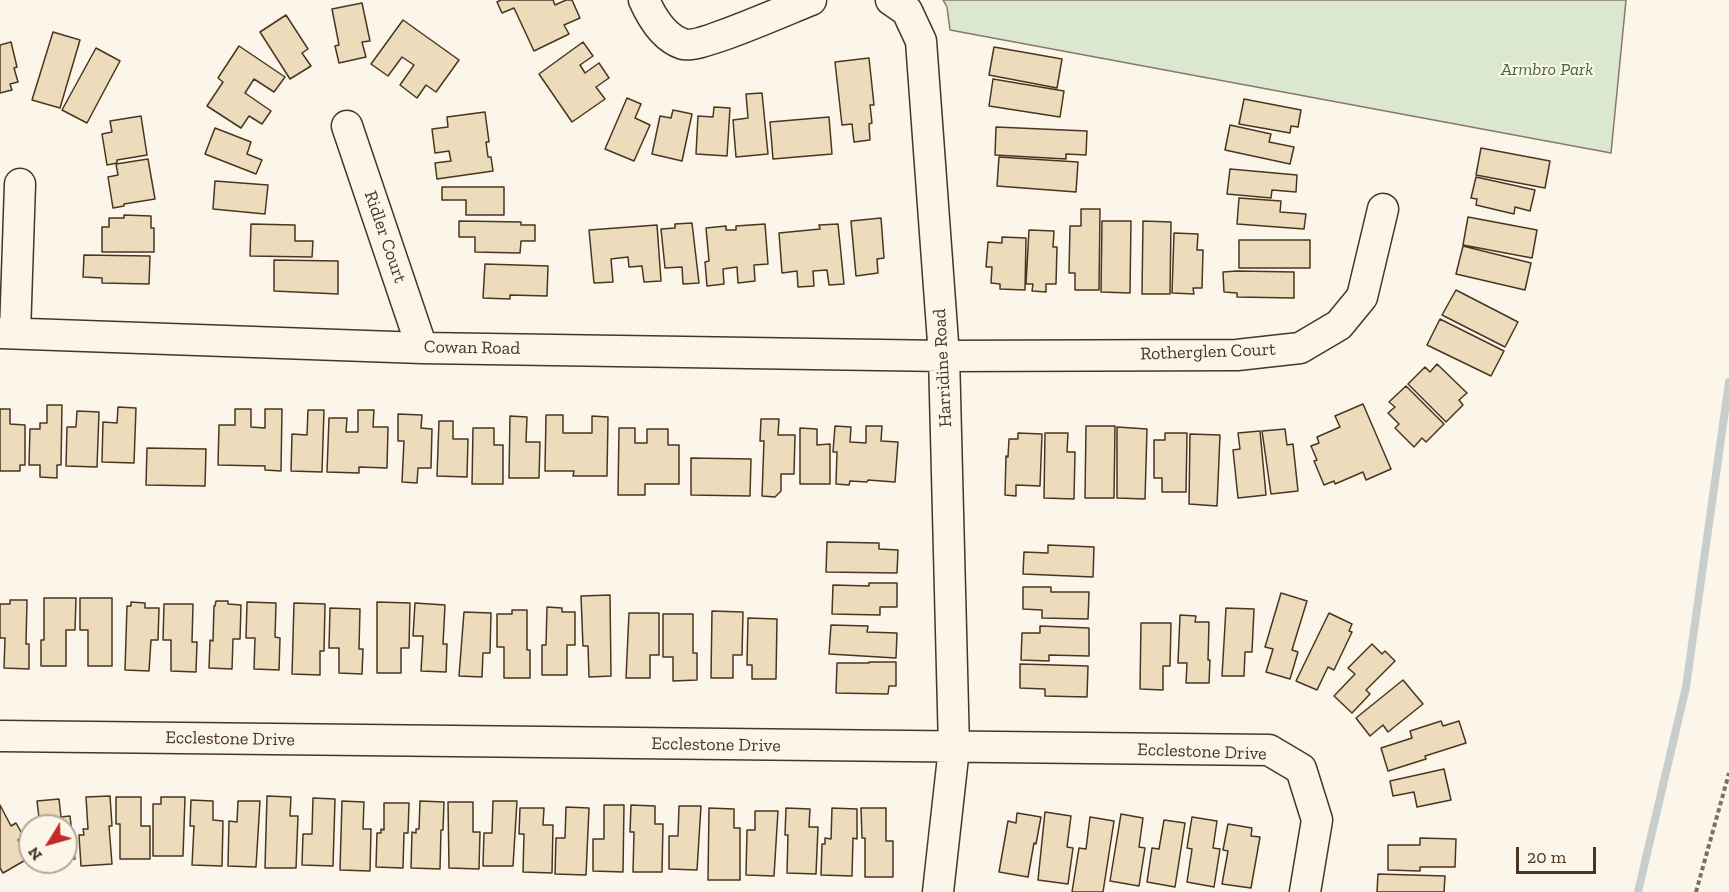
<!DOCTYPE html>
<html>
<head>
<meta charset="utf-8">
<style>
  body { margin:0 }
  #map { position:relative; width:1729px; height:892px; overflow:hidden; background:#fbf6e9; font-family:"Zilla Slab",serif }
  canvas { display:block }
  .north { position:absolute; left:18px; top:814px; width:60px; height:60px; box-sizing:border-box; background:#fbf6e9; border:2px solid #b4a999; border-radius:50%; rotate:233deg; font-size:16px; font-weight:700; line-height:24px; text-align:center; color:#4a3520 }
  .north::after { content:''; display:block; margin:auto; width:21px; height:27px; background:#c62828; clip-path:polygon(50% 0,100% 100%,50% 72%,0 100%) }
  .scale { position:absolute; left:1516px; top:847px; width:80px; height:27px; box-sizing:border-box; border:3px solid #4a3520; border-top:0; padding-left:8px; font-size:18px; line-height:21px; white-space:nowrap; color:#4a3520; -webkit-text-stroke:4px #fbf6e9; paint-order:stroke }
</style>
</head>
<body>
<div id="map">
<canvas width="1729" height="892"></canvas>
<div class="north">N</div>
<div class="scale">20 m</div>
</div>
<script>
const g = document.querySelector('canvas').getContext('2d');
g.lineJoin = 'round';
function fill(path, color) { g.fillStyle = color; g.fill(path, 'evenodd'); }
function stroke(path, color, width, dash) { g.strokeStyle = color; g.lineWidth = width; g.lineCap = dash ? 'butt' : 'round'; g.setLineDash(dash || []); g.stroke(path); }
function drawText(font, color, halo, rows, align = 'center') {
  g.font = font + ' "Zilla Slab",serif'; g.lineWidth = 4.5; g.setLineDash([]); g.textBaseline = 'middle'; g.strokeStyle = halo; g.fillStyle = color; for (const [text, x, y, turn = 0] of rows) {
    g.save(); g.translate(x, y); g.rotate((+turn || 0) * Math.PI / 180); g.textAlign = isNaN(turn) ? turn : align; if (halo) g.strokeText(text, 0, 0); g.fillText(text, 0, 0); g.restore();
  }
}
const green = new Path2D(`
  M943,0H1626L1611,153L950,30L947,7Z`);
fill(green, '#dce7d0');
stroke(green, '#887966', 1.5);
stroke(new Path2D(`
  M1638,892L1686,687L1729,382`), '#c9cecd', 8);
const building = new Path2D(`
  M501,0H553L555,5L566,0H572L580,18L564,25L569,34L534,51L514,8L502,13L497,2Z
  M362,3L370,41L362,42L366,57L339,63L335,46L339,45L332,9Z
  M286,15L308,49L302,53L311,66L290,79L260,32Z
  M403,20L459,60L436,92L426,85L417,98L400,85L414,65L402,57L388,76L371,64Z
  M53,32L80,40L60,108L32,100Z
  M11,42L17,67L14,68L18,82L10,84L12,90L0,93V45Z
  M583,42L593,56L580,65L585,73L599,63L609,78L596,87L605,99L572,122L539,74Z
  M239,46L285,77L274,92L254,79L245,93L271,111L262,124L249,116L241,128L207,106L223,82L218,78Z
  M994,47L1062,59L1057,88L989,75Z
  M96,48L120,61L87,123L62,110Z
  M869,58L874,105H870L872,123L869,124L870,140L854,142L852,124L842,125L835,62Z
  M993,79L1064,91L1060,117L989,106Z
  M762,93L768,154L736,157L733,120L748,118L746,94Z
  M627,98L641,104L635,118L650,125L634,161L605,149Z
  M1244,99L1301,110L1298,127L1291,126L1290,133L1239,124Z
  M714,107L730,108L727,156L696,154L698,116L713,117Z
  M673,110L692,114L682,161L652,154L660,116L671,118Z
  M485,112L489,142H486L488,157H491L493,171L437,179L435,163L451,161L449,151L435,153L432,129L448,127L447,117Z
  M141,116L147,155L117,160V163L107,165L102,134L112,132L110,121Z
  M829,117L832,154L773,159L770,122Z
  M1230,125L1271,134L1269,142L1294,147L1290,164L1225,150Z
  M996,127L1087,131L1086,155L1066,154V159L995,155Z
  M215,128L251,142L247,154L262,160L256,174L205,154Z
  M1481,148L1550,161L1545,188L1476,175Z
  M999,157L1078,162L1076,192L997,186Z
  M148,159L155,199L124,204V206L113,208L108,177L118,175L116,164Z
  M1230,169L1297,175L1296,192L1272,190L1271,198L1227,194Z
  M1476,177L1535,190L1530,211L1515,207L1514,214L1476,205L1477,199L1471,198Z
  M215,181L268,185L265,214L213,209Z
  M442,187H504V215H466V200H442Z
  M1239,198L1281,201L1280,212L1306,214L1304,229L1237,224Z
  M1081,209H1100L1099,290H1075V273H1069L1070,226H1081Z
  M124,215L151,216V228H154V252H102V227H109V218H124Z
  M1468,217L1537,230L1532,258L1463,245Z
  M881,218L884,258L877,259L878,273L856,276L851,221Z
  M459,221L521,222V225H535V241H521L520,253L475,252V237H459Z
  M1102,221H1131L1130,293L1101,292Z
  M1143,221L1171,222L1170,294H1142Z
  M692,223L699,283L683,284L682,267L665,268L661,229L675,228V224Z
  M251,224L295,225V241H313L312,257L250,256Z
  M765,224L768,264L754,265L755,281L738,283L737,267L723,269L724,284L707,286L705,262L709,261L706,228L726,226V230H736V226Z
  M838,224L844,284L829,285L827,270L813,271L814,286L798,287L797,271L782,273L779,233L820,229L819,225Z
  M657,225L661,281L644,282L642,266L629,267L628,257L611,259L613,282L594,283L589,230Z
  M1029,230L1054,231L1053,247H1057L1056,284H1046V292L1032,291L1033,284H1026Z
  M1174,233L1198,234L1197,250H1203L1202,288H1193L1194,294L1172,293Z
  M1002,237L1026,238L1025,290L1000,289V284L991,283L992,267H986L988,242L1002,243Z
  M1239,240H1310V268H1239Z
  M1463,246L1531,263L1525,290L1456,274Z
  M84,255L150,256L149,284L102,283V278L83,277Z
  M274,260L338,261V294L274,291Z
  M485,264L548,266L547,296L510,295V299L483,298Z
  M1237,271L1294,272V298L1237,297V293L1224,292L1223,272Z
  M1456,290L1518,322L1505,347L1442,315Z
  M1440,319L1504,351L1491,376L1427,345Z
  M1437,364L1467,393L1459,400L1463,405L1446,422L1408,384L1425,367L1430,372Z
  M1406,386L1444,424L1426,442L1422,438L1414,447L1395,428L1399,424L1388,413L1395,407L1389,402Z
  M1363,404L1391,469L1366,480L1363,472L1335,484L1334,481L1324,485L1314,461L1317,460L1311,446L1319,443L1317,437L1340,427L1335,416Z
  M47,405H62L61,465H57V478L40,477V465H29L30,429H40V423H47Z
  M118,407L136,408L134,463L102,462L103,422L117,423Z
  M0,409H10V424L25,425V465H20V471H0Z
  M235,409H251V427L265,428V409H282L281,471L265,470V466L218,465L219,425H235Z
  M308,410H324L322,472L291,471L292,434L307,435Z
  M358,410H374L373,427H388L387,468L359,467V473L327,472L329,418H347L346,432H358Z
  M77,411L99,412L97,467L66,466L67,427H76Z
  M398,414L422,415L421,428L432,429L431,468H418L417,483L402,482L404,441H398Z
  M546,415H563V433H592V416L608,417L607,476H573L574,471H545Z
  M510,416L527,417L526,442H540L539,478H509Z
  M761,419H779L778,435H795L794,474H781V491L775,497L762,496L764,441H760Z
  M439,421H453V439H468L467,477L437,476Z
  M835,426L851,427L850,442L866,443V426H882L881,441L898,442L895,482L868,480L867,482L850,481L849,485L836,484L837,452H833Z
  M1086,426H1115L1114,498H1085Z
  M1117,427L1147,429L1145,499L1117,498Z
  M473,428H494V445H503V484H472Z
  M619,428H635V443H647V429H668V445H679V484H645V495H618Z
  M800,428L817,429V445L830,444V484H800Z
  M1285,429L1287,445L1293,444L1298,491L1271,494L1262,431Z
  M1260,431L1266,495L1238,498L1233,450L1240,449L1238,433Z
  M1018,433L1042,434L1040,486L1016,485V496L1005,495L1006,456L1008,457L1009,439H1018Z
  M1045,433H1068L1067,452H1075L1074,499L1044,498Z
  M1165,433H1187L1186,492H1162V478H1154V440H1165Z
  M1190,434L1220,435L1217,506L1189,504Z
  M147,448L206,449L205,486L146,485Z
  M691,458L751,459L750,496L691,495Z
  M827,542L879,543V549L898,550L897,573L826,572Z
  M1048,545L1094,547L1093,577L1023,574L1024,552L1048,553Z
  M869,583H897V607H880V615L832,614L833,585L869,586Z
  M1023,587H1051V592H1089L1088,619L1042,618V610L1023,609Z
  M1281,593L1307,601L1292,650L1298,652L1290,679L1266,672L1273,649L1265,647Z
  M610,595L611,676L589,677L588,646H583L581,596Z
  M44,598H76L75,630H66V666H41V640H44Z
  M80,598H112V666H88V630H80Z
  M10,600H27L26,644H29V669L4,668L5,638H0V604H10Z
  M216,601H228V604L241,605L240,639H233L232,669L209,668L210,640L213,641L214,606H215Z
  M131,602L145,603V608H159L158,640H151L149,671L125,670L127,606H131Z
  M247,602L276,603L275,637L280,638L279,670L254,669L255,638H246Z
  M377,602L410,603L409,648H401V673H377Z
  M294,603L325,604L324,651H320V675L292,674Z
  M415,603L445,605L443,644H447L446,672L421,671L423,636H413Z
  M164,604H193L192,642H197L196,672L171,671V640H163Z
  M547,607L562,608V612H575V645H567V675H542V645H546Z
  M330,608L360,609L359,649H363L362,674L339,673V648H329Z
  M1226,608L1254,609L1252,652H1245L1244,676H1222Z
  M512,610H527V650H530V678H504V647H497V614H512Z
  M712,611L743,612L742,655H733V678H711Z
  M464,612L491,613L490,653H483L482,677L459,676Z
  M629,613H659V655H650V678H626Z
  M1329,613L1352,624L1349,631L1352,632L1334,670L1328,667L1317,690L1296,681Z
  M663,614H693V653H697V680L673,681V657H663Z
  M1180,615L1196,616L1195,622H1209L1208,660H1210L1209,683H1186L1187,663H1178Z
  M748,618L777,619L776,679H752V665H747Z
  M1141,623H1171L1170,666H1163V690L1140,689Z
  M831,625L868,626L867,632L897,633L896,658L829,654Z
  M1040,626L1089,628V656L1049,655V661L1021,660L1022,633H1040Z
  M1372,644L1382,654L1385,651L1395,661L1366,690L1370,694L1352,713L1334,696L1355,674L1348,668Z
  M869,662H896V686H889L888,694L836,693L837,663H869Z
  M1020,664L1088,666L1087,697L1045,696V689L1020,688Z
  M1403,680L1423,704L1388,732L1383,725L1370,736L1356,718Z
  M1441,721L1443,726L1459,721L1466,743L1425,756L1426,759L1388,771L1381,748L1412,738L1410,731Z
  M1444,769L1451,800L1417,807L1414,792L1393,796L1390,781Z
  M110,796L112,826H109L112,864L81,866L79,835H84L83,829H88L86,797Z
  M267,796L291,797L290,816H298L296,868H265Z
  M116,797H141V826H150V859H120V824H116Z
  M161,797H185L183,856H153V804H161Z
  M313,798L335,799L333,866L302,865L303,834H312Z
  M59,799L61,817L70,816L75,859L66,860V826H40L37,801Z
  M191,800L213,801V820L223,821L222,866L192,865L194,826H190Z
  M238,801H260L256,867L228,866L229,821L237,822Z
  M342,801L364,802L363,829H371L370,871L340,870Z
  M420,801L444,802L443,830H441L440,869L411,868L412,832L416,833V829H419Z
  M493,801H517L513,866H483L484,833H492Z
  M448,802H473V832H480L479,869L449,868Z
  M384,803H409L408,833H404L403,868L376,867L377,833H381V829L384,830Z
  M0,805L11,826L16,823L24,837L18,840L29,858L3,873L0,868Z
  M604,805H624L623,872L593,871V839H604Z
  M631,805L655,806V824H663L662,872H633L634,832H630Z
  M679,806H701L697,870L669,869V836H678Z
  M566,807L589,808L586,875L555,874L556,838H565Z
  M520,808H544L543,825H553L552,873L523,872L524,834H519Z
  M709,808L734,809V828H740V880H708Z
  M786,808L810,809L809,827H818L816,874L787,873L788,835H785Z
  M832,808L857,809V839L853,838L852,876L821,875L822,844H825V838L831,839Z
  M861,808H886V841H893V877H865V838H862Z
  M755,811H778L774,876L746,875L747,830H755Z
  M1045,812L1071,816L1067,847L1073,848L1068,884L1038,880Z
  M1017,813L1041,817L1036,844L1034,843L1028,877L999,872L1008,821L1016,823Z
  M1121,814L1143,818L1139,847L1145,848L1139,886L1110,881Z
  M1090,817L1114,821L1103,892H1072L1079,848L1086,849Z
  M1192,817L1217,821L1213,848L1220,849L1214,887L1187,882L1192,849L1187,848Z
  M1164,820L1185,823L1175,887L1147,882L1152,848L1159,849Z
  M1228,824L1252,828L1251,836L1260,837L1251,888L1222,884L1228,851L1223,850Z
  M1420,838L1456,839L1455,867H1420V871L1388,870V845H1420Z
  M1378,874L1445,876L1444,892H1377Z`);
fill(building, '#ecdcbc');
stroke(building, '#4a3520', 1.5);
const minor = new Path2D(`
  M644,0C652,18 664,38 683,44C699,49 790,8 811,0
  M891,0L907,11L921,41L944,356L954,748L938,892
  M347,126L422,348
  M0,333L422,348L944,356L1237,355L1300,348L1339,325L1362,297L1383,209
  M15,333L20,184
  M0,736L1269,750L1301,769L1317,820L1305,892`);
stroke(minor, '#4a3520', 33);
stroke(new Path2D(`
  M1696,892L1729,773`), '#7f6f5c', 4, [4.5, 3]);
stroke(minor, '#fbf6e9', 30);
drawText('italic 18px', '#436837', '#fbf6e9', [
  ["Armbro Park",1547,70]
]);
drawText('18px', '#4a3520', '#fbf6e9', [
  ["Ridler Court",385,237,71],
  ["Cowan Road",472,348,1],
  ["Rotherglen Court",1208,352,-2],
  ["Harridine Road",943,368,-93],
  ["Ecclestone Drive",230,739,1],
  ["Ecclestone Drive",716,745,1],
  ["Ecclestone Drive",1202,752,2]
]);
</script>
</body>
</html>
